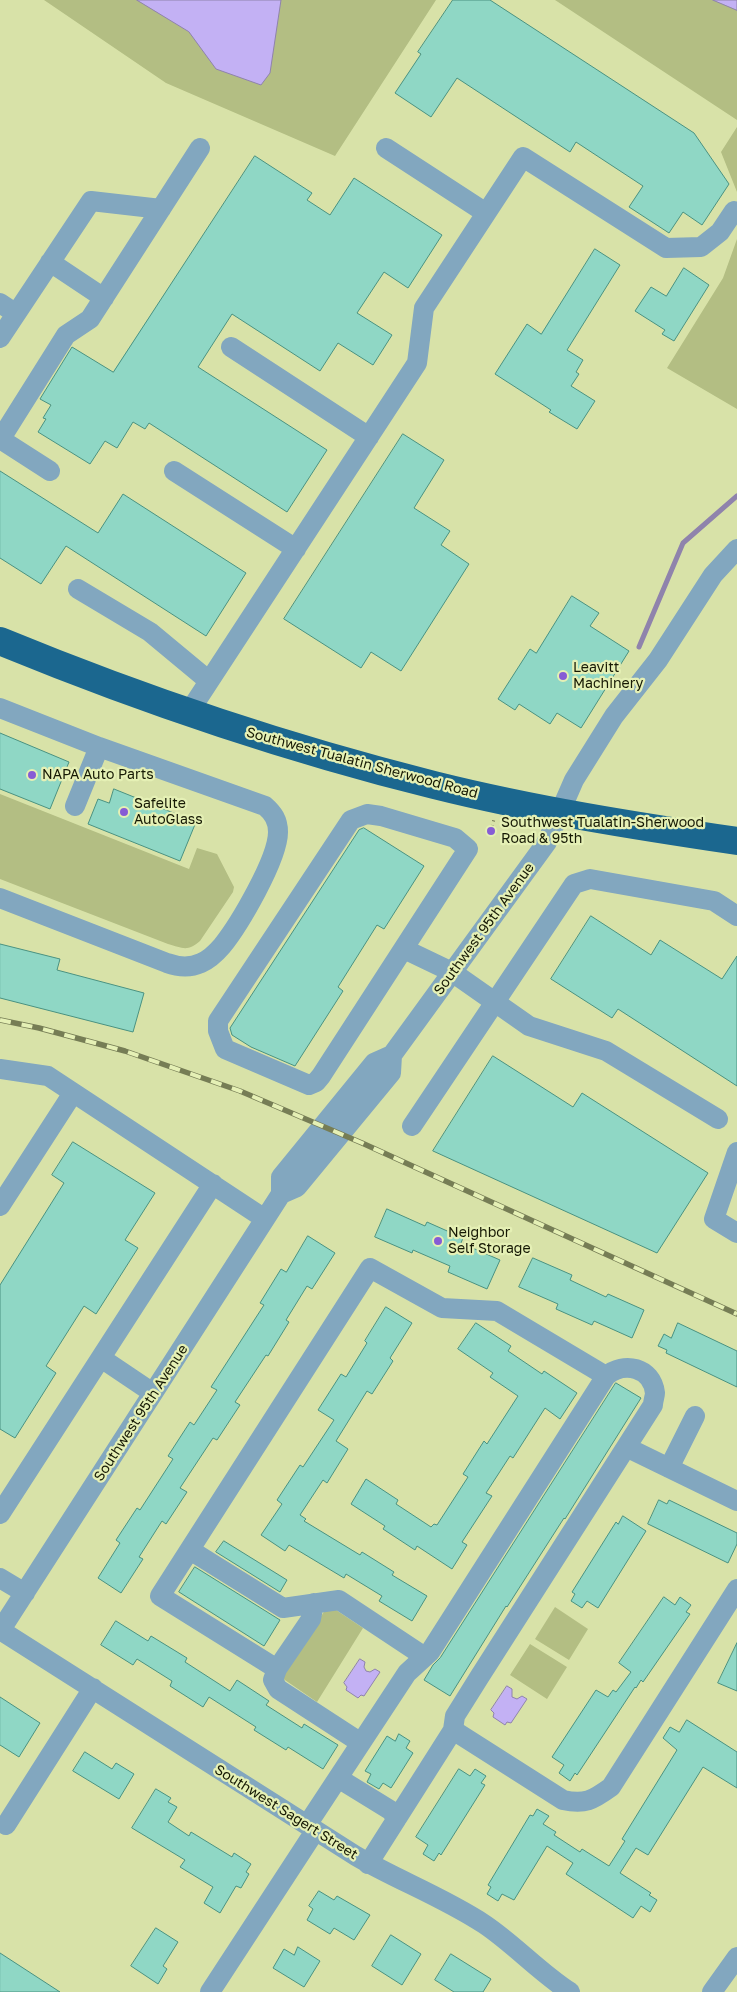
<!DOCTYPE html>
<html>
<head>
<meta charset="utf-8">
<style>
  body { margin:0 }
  canvas { display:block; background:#d8e2a8 }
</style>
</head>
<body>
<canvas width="737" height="1992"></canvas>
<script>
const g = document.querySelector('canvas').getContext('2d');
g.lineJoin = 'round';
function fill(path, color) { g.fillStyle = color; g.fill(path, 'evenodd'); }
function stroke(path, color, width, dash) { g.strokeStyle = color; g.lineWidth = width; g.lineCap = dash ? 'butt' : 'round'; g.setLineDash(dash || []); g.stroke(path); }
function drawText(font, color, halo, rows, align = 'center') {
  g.font = font + ' "Golos Text",sans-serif'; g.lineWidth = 4.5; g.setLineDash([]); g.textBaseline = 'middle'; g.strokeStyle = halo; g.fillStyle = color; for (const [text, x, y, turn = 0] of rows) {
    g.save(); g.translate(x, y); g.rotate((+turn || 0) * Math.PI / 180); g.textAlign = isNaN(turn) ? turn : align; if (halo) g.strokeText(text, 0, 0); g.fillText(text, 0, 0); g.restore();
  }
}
fill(new Path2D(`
  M44,0H436L335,156L166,83Z
  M555,0H737V120Z
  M737,127V192L721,152Z
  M737,239V409L667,368L723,278Z
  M0,794L189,869L197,848L217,854L234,887L233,892L200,941C188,952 182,948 168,944L0,879Z
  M330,1606L363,1628L317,1702L282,1678L327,1607Z
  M555,1607L588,1629L569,1660L535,1639Z
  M530,1644L567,1667L547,1699L510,1675Z`), '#b3be83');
const water = new Path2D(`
  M137,0H281L270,73L261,85L216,69L189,32Z
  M713,0H737V10Z
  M360,1659L365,1662L364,1667L366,1671L370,1672L375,1669L380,1672L364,1696L361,1695L358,1698L346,1690L347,1687L344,1683Z
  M507,1686L512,1689V1697L517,1699L522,1696L527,1699L511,1723L507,1722L505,1725L493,1717L494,1713L491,1710Z`);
fill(water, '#c3b1f4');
stroke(water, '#8f83ac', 1);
stroke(new Path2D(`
  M639,647L683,543L737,496`), '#8f83ac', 5);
const building = new Path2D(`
  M453,0H490L694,133L729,184L702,225L683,212L669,233L629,207L643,186L576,142L570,152L457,78L431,117L395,93L421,54L418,52Z
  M255,156L312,193L307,200L330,215L354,178L442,235L408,288L384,272L357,313L392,335L373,365L338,343L320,371L232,314L198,367L327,450L287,512L149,423L145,429L133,422L117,448L105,441L90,464L38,432L46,419L43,418L51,405L40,399L72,347L113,372Z
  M595,249L620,265L567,350L583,360L576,372L579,374L571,386L595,401L577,429L549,412L551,410L495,374L527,324L541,334Z
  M684,268L709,285L674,341L662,334L665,330L635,311L651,287L666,296Z
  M403,434L444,460L414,508L450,531L441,545L469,564L401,671L371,652L361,668L284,619Z
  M0,471L98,533L123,494L246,573L206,636L66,546L41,584L0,558Z
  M572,596L599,613L590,626L629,651L581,728L557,713L550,724L519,704L515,710L498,699L530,649L536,653Z
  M0,733L69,762L50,809L0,789Z
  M114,789L196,822L180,861L88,824L98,799L109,803Z
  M364,828L424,866L384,929L377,925L338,987L343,991L295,1066L251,1047L232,1035L230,1028L359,830Z
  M591,916L651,955L660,940L722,979L737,956V1086L618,1009L612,1018L551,979Z
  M0,944L60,959L57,970L144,993L133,1032L0,998Z
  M493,1056L573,1107L582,1093L708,1173L657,1253L433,1151Z
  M73,1142L155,1193L125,1240L138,1248L96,1314L84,1306L46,1366L56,1373L15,1438L0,1429V1285L64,1183L52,1175Z
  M387,1209L425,1226L427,1222L463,1238L461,1243L500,1260L487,1289L448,1272L450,1266L413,1250L412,1253L375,1237Z
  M308,1236L335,1253L312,1289L307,1286L286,1320L289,1322L268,1356L266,1355L235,1402L240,1405L217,1440L213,1438L180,1488L187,1492L166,1524L162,1521L139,1557L143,1559L121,1593L98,1578L120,1543L116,1540L137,1508L140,1510L173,1459L168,1456L190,1422L194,1425L217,1390L211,1387L264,1305L260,1303L281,1269L286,1272Z
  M533,1258L572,1275L570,1280L606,1297L608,1294L644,1310L632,1338L594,1321L592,1325L556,1309L558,1304L519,1287Z
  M386,1307L412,1323L390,1358L393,1361L372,1394L367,1391L336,1441L348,1449L327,1483L323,1480L300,1515L306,1519L304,1521L360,1555L362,1552L394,1572L392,1575L427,1596L412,1621L379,1601L382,1596L346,1574L344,1578L289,1545L285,1551L261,1535L282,1504L277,1500L300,1465L303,1467L334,1420L318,1410L341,1374L346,1377L367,1343L365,1341Z
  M476,1323L511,1346L508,1351L542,1374L544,1371L577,1393L560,1419L545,1408L513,1458L510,1456L486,1493L492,1496L462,1542L467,1545L452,1569L417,1546L415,1550L383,1529L385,1526L351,1504L366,1479L398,1500L396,1504L431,1527L434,1524L437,1525L468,1477L463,1474L484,1441L487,1444L518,1396L490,1377L493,1373L458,1349Z
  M678,1323L737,1351V1387L666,1353L667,1350L658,1346L664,1334L671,1338Z
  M616,1383L641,1398L565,1519L564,1518L507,1607L506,1606L450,1696L424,1680L433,1665L440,1658Z
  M659,1500L667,1504L669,1500L737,1533V1544L728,1563L648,1524Z
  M623,1516L646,1531L598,1608L587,1601L582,1608L571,1601L575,1594L572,1592L616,1522L618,1524Z
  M224,1541L287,1580L280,1592L216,1552Z
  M195,1567L280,1620L264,1646L179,1592Z
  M664,1597L675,1605L680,1597L691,1605L686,1612L690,1614L643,1682L641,1680L636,1688L635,1687L577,1775L575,1773L570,1781L559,1773L564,1765L552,1757L596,1690L608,1697L613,1690L616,1692L631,1672L619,1663Z
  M116,1621L148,1641L151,1636L187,1658L185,1662L230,1691L237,1680L269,1701L266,1705L302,1728L304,1724L338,1745L323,1769L288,1747L286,1750L254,1730L256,1727L209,1697L203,1707L170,1686L172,1681L137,1659L133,1665L101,1645Z
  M737,1643V1691L718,1683Z
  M0,1697L40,1723L19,1757L0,1745Z
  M687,1720L737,1752V1788L703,1767L648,1855L636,1848L620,1873L651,1893L649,1895L657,1900L650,1912L641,1906L633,1918L566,1874L573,1863L547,1846L514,1900L502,1894L498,1901L487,1894L491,1887L488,1885L530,1815L533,1816L537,1809L549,1816L543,1824L556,1832L554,1835L580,1852L582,1849L609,1866L625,1841L622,1839L677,1750L663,1738L670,1727L679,1732Z
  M399,1734L410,1741L406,1748L413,1753L391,1788L383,1783L379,1789L367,1782L371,1774L365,1771L387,1736L395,1741Z
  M85,1752L112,1769L116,1763L134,1774L119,1799L73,1771Z
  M459,1769L470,1776L475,1769L486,1776L481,1783L485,1785L441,1855L439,1853L434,1861L423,1854L428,1845L416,1837Z
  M156,1789L171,1798L168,1802L177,1807L168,1822L189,1836L191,1832L232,1857L234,1853L251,1864L246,1872L249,1874L241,1888L236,1886L220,1913L204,1903L213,1887L180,1867L185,1860L132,1828Z
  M319,1891L334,1900L337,1896L370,1915L354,1940L334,1928L330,1934L307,1920L313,1909L309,1906Z
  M156,1928L178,1942L163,1966L167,1969L158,1984L131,1966Z
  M391,1935L421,1954L402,1985L372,1966Z
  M298,1947L320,1961L304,1987L273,1968L284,1949L294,1955Z
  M0,1953L60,1992H0Z
  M451,1954L491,1979L483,1992H454L435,1980Z`);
fill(building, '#8fd7c5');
stroke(building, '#4a9281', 1);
stroke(new Path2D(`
  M491,831L494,819`), '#737953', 3, [1, 4]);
stroke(new Path2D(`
  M386,148L486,213
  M50,262L104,298
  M0,303L15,313
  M0,338L91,201L161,209
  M231,347L369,437
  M0,439L50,471
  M0,440L66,335L90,319L200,148
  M174,471L296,549
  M78,589L150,632L209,681
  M0,708L99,747L265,806C273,813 278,820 278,832C278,859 239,925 222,946C216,953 208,960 201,963C190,968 178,967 167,963L0,898
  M189,712L417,363L424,308L523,157L666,248L701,247L720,232L734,211
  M75,806L99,747
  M367,814L381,816L455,838L468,849L321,1076L316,1082L309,1085L225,1049L218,1031V1021L351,820Z
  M404,949L452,972L529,1026L606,1051L718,1119
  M0,1069L48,1076L265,1219
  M412,1126L574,884L590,879L714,901L737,916
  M737,1152L714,1219L737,1233
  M281,1194L297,1187L391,1073L392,1055
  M0,1206L73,1093
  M101,1358L153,1393
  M626,1447L737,1501
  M669,1468L695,1416
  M0,1514L213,1184
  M190,1550L283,1608L339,1600L425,1657
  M0,1578L25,1593
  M0,1630L356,1856C397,1880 443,1897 484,1924C514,1944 539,1972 570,1992
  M0,1631L281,1194V1177L374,1063L392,1055L547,842L574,780L614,716L658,660L713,575L737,549
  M277,1669L311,1619L314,1603
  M453,1730L563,1800C585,1805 593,1800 611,1787L737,1589
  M361,1743L278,1689L273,1680L277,1669L160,1596L370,1268L442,1308L497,1311L606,1376
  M338,1778L390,1810L397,1818
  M6,1825L93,1688
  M307,1825L407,1673L430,1652L606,1376C624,1361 652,1367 655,1393C655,1396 653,1401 653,1405L480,1676L455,1716L453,1730L368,1864
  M210,1992L315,1831
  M712,1992L737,1957`), '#82a7bf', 20);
stroke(new Path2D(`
  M0,641C141,699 286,748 434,785C534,810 636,826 737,841`), '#1b678f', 28);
const rail = new Path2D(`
  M0,1020L39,1028L125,1051L240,1091L362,1143L737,1314`);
stroke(rail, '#767d55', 5.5);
stroke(rail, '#e5f0b5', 4, [11]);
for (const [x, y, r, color] of [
  [563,676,5,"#865cd5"],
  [32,775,5,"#865cd5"],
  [124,812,5,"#865cd5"],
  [491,831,5,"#865cd5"],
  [438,1241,5,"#865cd5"]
]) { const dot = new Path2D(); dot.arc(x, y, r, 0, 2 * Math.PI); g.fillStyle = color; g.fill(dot); stroke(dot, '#e5f0b5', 2); }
drawText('14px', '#161904', '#e5f0b5', [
  ["Leavitt",573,668],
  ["Machinery",573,684],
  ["NAPA Auto Parts",42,775],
  ["Safelite",134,804],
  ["AutoGlass",134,820],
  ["Southwest Tualatin-Sherwood",501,823],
  ["Road & 95th",501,839],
  ["Neighbor",448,1233],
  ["Self Storage",448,1249]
], 'left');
drawText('14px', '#161904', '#e5f0b5', [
  ["Southwest Tualatin Sherwood Road",362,763,15],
  ["Southwest 95th Avenue",484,929,-54],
  ["Southwest 95th Avenue",141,1413,-57],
  ["Southwest Sagert Street",286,1812,32]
]);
</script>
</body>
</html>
